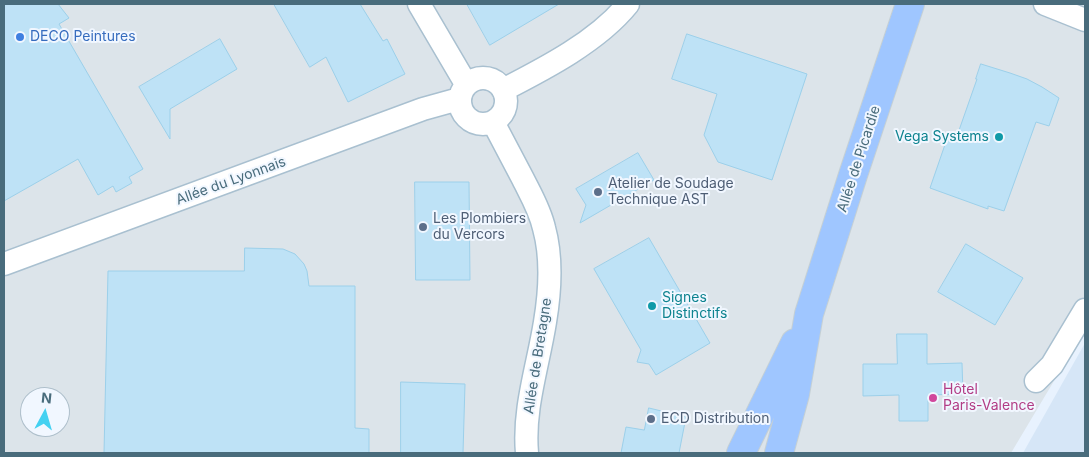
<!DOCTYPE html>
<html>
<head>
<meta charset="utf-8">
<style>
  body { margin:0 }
  #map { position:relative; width:1089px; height:457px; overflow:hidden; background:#e8f2fe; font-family:Inter,sans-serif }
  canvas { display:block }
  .frame { position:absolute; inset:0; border:5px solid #496c7c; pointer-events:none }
  .north { position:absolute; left:20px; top:387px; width:50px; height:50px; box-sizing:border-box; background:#f1f7ff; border:1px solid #aebfcb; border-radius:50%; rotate:6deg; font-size:14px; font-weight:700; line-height:20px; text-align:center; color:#496c7c }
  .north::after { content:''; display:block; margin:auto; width:18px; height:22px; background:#44d1f1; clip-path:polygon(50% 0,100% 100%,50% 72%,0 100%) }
</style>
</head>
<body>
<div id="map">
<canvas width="1089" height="457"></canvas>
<div class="frame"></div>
<div class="north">N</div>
</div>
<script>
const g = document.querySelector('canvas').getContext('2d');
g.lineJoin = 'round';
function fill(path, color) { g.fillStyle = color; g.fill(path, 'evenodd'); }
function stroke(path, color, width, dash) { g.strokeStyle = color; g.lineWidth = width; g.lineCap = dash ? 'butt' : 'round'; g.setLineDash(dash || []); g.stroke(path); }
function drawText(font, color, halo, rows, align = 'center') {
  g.font = font + ' Inter,sans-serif'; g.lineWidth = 4; g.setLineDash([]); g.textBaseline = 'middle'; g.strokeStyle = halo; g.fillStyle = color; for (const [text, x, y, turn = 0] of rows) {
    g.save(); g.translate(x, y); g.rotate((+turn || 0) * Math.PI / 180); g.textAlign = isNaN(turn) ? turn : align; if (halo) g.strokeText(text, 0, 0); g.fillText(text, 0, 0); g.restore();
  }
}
fill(new Path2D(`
  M1085,343V453H1023Z`), '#d6e6f7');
fill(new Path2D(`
  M4,4H1085V329L1011,453H4ZM30,397H60V427H30Z`), '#dce4ea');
const building = new Path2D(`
  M4,4H58L69,18L59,24L143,169L129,177L132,183L116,192L113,186L98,195L78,159L4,201Z
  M274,4H360L383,41L387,39L405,74L348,102L326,57L310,67Z
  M467,4H559L490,45Z
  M687,34L807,74L772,180L718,162L704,135L717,94L672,79Z
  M220,39L237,69L170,109V139L139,87Z
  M981,64L1010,73L1027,79L1042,87L1059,98L1049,126L1036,122L1004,211L988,206V209L930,188L949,133L957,136L977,79H976Z
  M638,153L654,180L580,223L586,205L576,189Z
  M415,182H469L470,280H416Z
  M649,238L710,343L656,375L649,364L637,362L641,350L594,269Z
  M966,244L1023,278L995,325L938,292Z
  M245,248L283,249L295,254L304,264L307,271L309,286H355V428L369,429V453H104L108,271H244Z
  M897,334H927V364L962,363L963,394L928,395V421H899V395L863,396V364H897Z
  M401,382L465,384L463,453H401Z
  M649,408L686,417L679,453H621L626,427L644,430Z`);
fill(building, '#bee2f6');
stroke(building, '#9cd0ea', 1);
const street = new Path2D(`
  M419,4L466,84
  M1045,4L1085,20
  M460 101a23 23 0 1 1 46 0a23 23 0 1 1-46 0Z
  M503,90C546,68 598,41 628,4
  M493,122C503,141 513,160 523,179C531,195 540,210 544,228C552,257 550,292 545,322C538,366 523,409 527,453
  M4,264L423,109L459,99
  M1036,381L1052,365L1085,310`);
const primary = new Path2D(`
  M741,453L795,343
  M779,453L795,394L809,314L853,175L910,4`);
stroke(street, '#a9c0d0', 25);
stroke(primary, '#c5d0d5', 30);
stroke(street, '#fff', 22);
stroke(primary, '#9fc6ff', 28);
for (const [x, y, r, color] of [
  [20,37,5,"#3f7fe0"],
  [999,137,5,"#0f9aa8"],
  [598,192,5,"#5c6f8a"],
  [423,227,5,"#5c6f8a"],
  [652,306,5,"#0f9aa8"],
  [933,398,5,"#d1479c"],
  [651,419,5,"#5c6f8a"]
]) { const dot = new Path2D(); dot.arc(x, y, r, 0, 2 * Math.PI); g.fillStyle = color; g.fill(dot); stroke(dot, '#f1f7ff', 2); }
drawText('14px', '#366cbe', '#f1f7ff', [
  ["DECO Peintures",30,37]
], 'left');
drawText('14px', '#0d838f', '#f1f7ff', [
  ["Vega Systems",989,137],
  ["Signes",662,298,"left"],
  ["Distinctifs",662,314,"left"]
], 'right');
drawText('14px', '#496c7c', '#f1f7ff', [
  ["Allée de Picardie",859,159,-72],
  ["Allée du Lyonnais",231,181,-20],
  ["Allée de Bretagne",538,356,-81]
]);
drawText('14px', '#4e5e75', '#f1f7ff', [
  ["Atelier de Soudage",608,184],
  ["Technique AST",608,200],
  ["Les Plombiers",433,219],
  ["du Vercors",433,235],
  ["ECD Distribution",661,419]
], 'left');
drawText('14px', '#b23c85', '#f1f7ff', [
  ["Hôtel",943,390],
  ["Paris-Valence",943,406]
], 'left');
</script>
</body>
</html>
